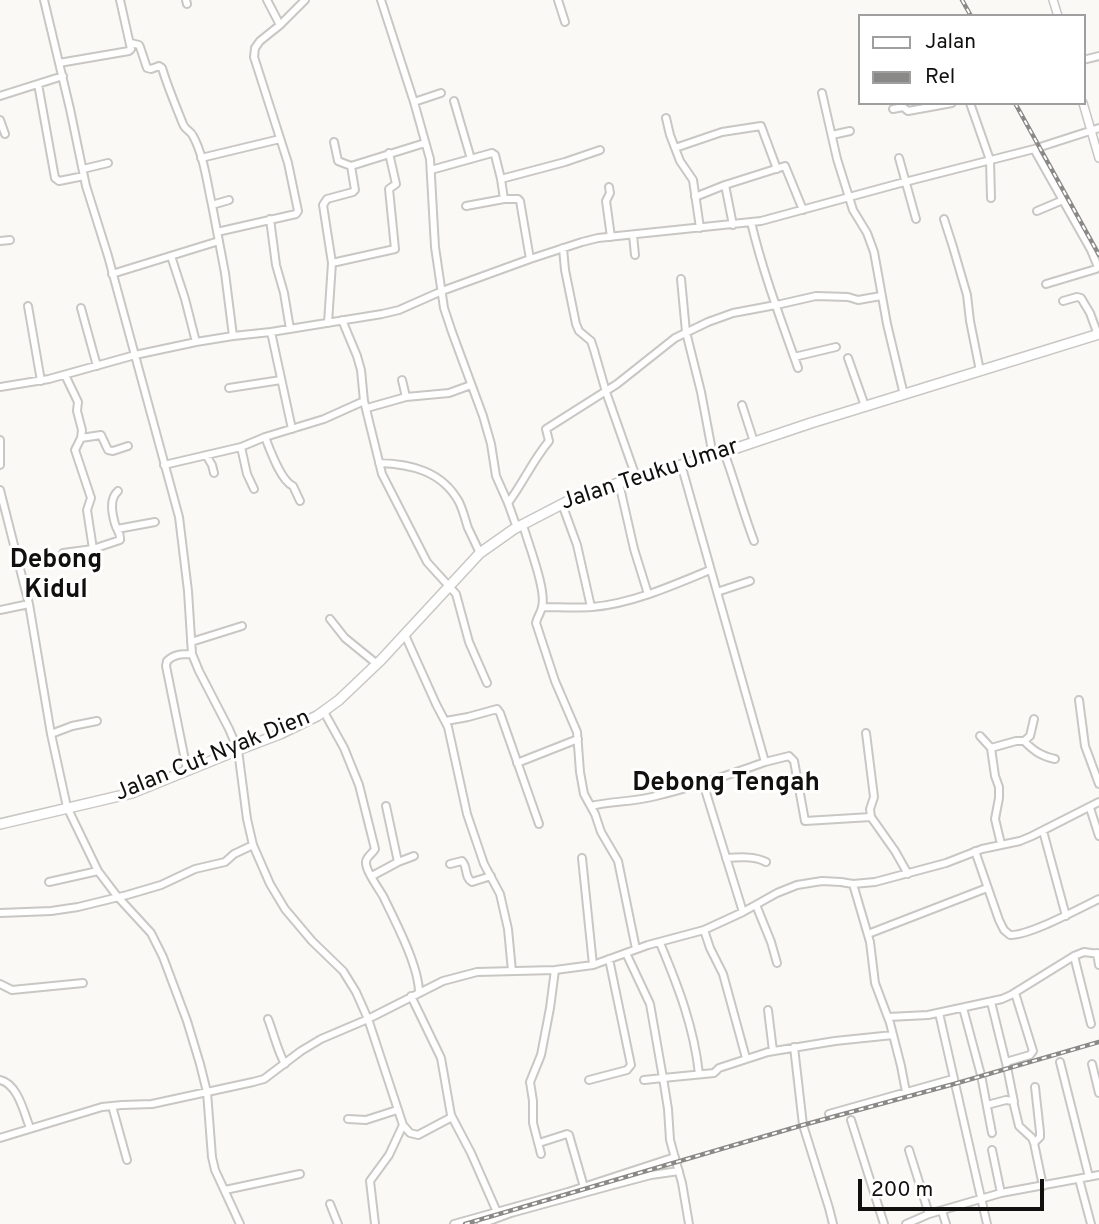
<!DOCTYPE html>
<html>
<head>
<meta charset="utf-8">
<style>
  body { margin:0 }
  #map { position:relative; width:1099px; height:1224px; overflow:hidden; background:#fbf9f6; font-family:Overpass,sans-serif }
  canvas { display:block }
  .legend { position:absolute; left:858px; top:14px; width:228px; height:91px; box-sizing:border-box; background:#fff; border:2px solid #a09f9f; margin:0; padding:9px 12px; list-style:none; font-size:21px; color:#11100f }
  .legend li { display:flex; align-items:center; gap:14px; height:35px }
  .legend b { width:35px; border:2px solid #a09f9f }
  .scale { position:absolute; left:858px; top:1179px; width:186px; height:32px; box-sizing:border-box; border:4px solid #11100f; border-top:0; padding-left:9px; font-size:21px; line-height:24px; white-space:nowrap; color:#11100f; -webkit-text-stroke:5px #fff; paint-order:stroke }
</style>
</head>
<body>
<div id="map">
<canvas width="1099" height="1224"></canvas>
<ul class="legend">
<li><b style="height:9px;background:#fff"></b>Jalan</li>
<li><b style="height:9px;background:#8b8987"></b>Rel</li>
</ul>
<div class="scale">200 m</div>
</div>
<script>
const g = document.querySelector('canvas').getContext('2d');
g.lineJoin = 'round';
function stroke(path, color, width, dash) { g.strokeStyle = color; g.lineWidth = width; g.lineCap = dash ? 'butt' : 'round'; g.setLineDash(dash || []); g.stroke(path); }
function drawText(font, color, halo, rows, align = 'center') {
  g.font = font + ' Overpass,sans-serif'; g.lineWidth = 6; g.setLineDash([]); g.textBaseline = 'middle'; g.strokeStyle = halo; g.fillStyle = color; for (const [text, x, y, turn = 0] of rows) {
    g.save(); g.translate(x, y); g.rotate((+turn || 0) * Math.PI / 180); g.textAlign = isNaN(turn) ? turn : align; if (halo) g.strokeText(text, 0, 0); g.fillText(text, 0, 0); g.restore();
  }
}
const minor = new Path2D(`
  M44,0L70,109L86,186L108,256L179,517L188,591L192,654L199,671L229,729L238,750L247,819L253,845L270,884L285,909L312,941L343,971L356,992L368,1019L403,1125L410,1133L418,1135L452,1117
  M186,0L187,4
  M267,0L280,25
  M381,0L414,102L430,159L435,247L444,308L452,332L483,416L491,444L496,476L508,503L517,528
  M558,0L565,22
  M131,43L139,45L140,47L147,68L151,69L159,66L162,68C168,88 176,106 183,124C185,130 191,131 193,136C204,156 207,183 212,205
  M1083,60L1099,56
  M59,63L129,51L131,49L120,0
  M38,84L55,178L59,181L84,176
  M822,93L837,159L853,210L867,233L874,252L887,324L904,395
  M0,96L63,76
  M454,101L471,159
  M414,102L441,93
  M970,103L990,160L991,198
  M893,109L903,107L908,111L952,103
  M666,118L670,135L680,161L693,180L700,228
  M0,120L5,134
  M832,135L850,131
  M334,142L338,161L351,166
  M675,148L722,132L761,126L777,169
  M1034,149L1091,250L1098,267L1096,269L1046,284
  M201,158L280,139
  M899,158L916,219
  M83,169L108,163
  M431,170L492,153L495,155L501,179L504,199H518L520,201L530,259
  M501,179L565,162L600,150
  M725,185L733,225
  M609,187L610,193L606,201L611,237
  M695,197L725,185L785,166L803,210
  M229,200L212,205L225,273L233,336
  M466,206L504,199
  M1037,211L1063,200
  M270,219L276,265L284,293L290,329
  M944,219L953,247L967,295L970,321L980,371
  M751,222C763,273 781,320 798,368
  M217,232L296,214L298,211L288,163L254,57L255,48L260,41L280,25L305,0
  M633,235L635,255
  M0,241L10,240
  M563,248L565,270L576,324L579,331L591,341L594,350L606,392L636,477
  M171,256L185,299L196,342
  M332,263L395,249L389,189L396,184L389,153
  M112,274L219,241
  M681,279L686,332L701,392L713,456
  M1063,301L1077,297L1081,298L1090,313L1098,335
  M28,306L41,381
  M81,308L97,366
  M342,320L357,356L361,370L364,401L382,474L427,562L456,594L469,642L487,683
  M328,323L332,263L323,205L327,199L353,192L355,190L351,166L425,143
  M271,332L292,429
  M794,357L836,347
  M848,358L865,406
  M65,375L78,402L77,411L82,430L81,438L75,450L91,498L87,510L93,549
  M402,380L406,397
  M0,387L49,379L135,355L196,342L233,336L271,332L382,314L399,310L442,291L530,259L582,242L598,238L761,221L897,184L1034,149L1099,128
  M229,388L281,380
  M742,405L754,442
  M367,408L406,397L449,393L471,385
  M265,437C270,450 281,481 293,486L300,501
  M81,438L101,435L108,450L113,451L128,446
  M0,440V465
  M241,447L247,474L254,489
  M724,452C735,482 743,512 754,541
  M206,455L212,465L214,473
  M379,463C411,464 442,471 459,502C463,510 465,519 468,528C472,536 476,545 480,553
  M164,465L241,447L265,437L324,419L364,401
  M619,483L634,549L648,594
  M0,490L29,604L51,734L67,807L98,871L117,896L151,933L163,957L187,1021L200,1064L207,1092L212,1157L215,1170L240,1224
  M508,503C523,483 533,460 549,441L546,429L617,384L675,338L708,322L733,313L781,304L816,296L848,297L858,300L881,296
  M562,504L577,545L591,607
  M523,525C528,543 547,591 542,607C541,613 537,617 536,623L555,681L577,732L580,772L584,794L595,814L601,832L618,861L636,949
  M117,529L155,522
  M63,553L93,549L120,540C121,533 117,531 115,524C112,513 109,499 118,491
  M717,592L750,581
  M543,607C559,607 575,608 592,607C631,604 674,585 710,570
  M0,610L29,604
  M330,619L345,638L377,664
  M405,635L436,704L448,727L467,814L484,864L500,894L508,929L512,971
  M191,642L242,626
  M1079,700L1085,746L1099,784
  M324,712L344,748L359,785L375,849C373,853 366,857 366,862C365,870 379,889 383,896C395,921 419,966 419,993
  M446,721L468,717L497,709L500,713L539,824
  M866,733L874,797L870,809L871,817L895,851L908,874
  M51,734L72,726L97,721
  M980,736L991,748
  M1024,741L1030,736L1034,719
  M765,762L789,756L794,761L805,821L871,817
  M517,763L578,739
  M187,770L166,666L167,661C174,654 182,654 192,654
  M703,783L743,912
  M386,806L398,862
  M591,806C612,801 634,802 656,796C693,787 729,775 765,762L681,464
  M1090,808L1099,836
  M1043,831L1066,916
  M1001,844L995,819L999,798V787L995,776L991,748L1016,741H1024C1034,751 1041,756 1055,759
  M975,851L999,920L1004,930L1010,935C1029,936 1080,908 1099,899
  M582,858L593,965
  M726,858C739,857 755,856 766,862
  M450,864L462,861C468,867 464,877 472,882L491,876
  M372,876L398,862L414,856
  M49,882L98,871
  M853,884L870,942L875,983L890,1023L901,1066L906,1092
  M756,905L771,942L777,963
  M0,913L51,911L78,907L127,895L161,885L195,869L225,862L234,854L253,845
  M704,930L710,948L723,974L746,1058
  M868,934L987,888
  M660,943C678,986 694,1027 699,1074
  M626,953L650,1004L663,1078L644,1080
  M1097,953L1099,965
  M1074,956L1091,1024
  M0,984L12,990L83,983
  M411,996L441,1058L451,1115L471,1153L497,1212
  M991,1002L1007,1067L1014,1102
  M963,1008L981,1075L992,1133
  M768,1010L773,1051
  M939,1013L987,1224
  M888,1017L928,1015L1002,999L1011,995L1074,956L1084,952L1099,954
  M268,1019C274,1034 277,1050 285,1064
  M794,1047L803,1125L829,1208L833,1224
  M1006,1062L1030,1055L1033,1051L1015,993
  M1060,1062L1089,1177
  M1092,1064L1099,1093
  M0,1080C18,1084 24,1113 30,1128
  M589,1080L627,1070L631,1065L609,959
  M987,1105L1006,1100L1013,1101L1019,1126L1032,1138L1034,1143L1043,1186
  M112,1106L127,1160
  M829,1114L953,1079
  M348,1119L366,1120L397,1110
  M851,1120L884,1224
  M0,1138L102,1107L122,1105L152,1104L253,1082L264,1079L301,1051L321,1039L368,1019L443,981L477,972L555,970L593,965L648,945L704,930L743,912L777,893L797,885L822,881L841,882L853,884L875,882L946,863L982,849L1020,841L1032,836L1099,802
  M539,1143L567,1134L569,1135L584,1187
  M1034,1143L1040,1137V1132L1035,1087
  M909,1150L929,1214
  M992,1150L1001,1193
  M541,1154L533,1123V1101L530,1082L541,1055L550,1008L555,970
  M1079,1179L1091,1224
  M225,1190L300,1174
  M330,1204L338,1224
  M942,1211L946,1224
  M375,1224L370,1181L389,1155L403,1125
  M454,1224L568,1192L675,1157
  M481,1224L511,1213L613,1185L651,1175L679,1171
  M689,1224L682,1183L670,1140L668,1109L663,1078L714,1073L719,1068L768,1052L835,1041L893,1035
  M906,1224L929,1214L1001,1193L1099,1175`);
const tertiary = new Path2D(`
  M1053,0L1058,16
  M1083,103L1099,158`);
const secondary = new Path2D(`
  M0,824L132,793L238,750L280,734L317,716L339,700L381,660L480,553L514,529L570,500L624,481L713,456L811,423L1099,334`);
stroke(minor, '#c9c7c4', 10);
stroke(tertiary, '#c9c7c4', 10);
stroke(secondary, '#c9c7c4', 12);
stroke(minor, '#fff', 6);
stroke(tertiary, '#fff', 7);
stroke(secondary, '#fff', 9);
const rail = new Path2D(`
  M962,0L971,16
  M1015,103L1099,255
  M465,1224L803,1125L954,1084L1099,1042`);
stroke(rail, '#8b8987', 4.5);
stroke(rail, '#fff', 2, [5]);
drawText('23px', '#11100f', '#fff', [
  ["Jalan Teuku Umar",650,476,-18],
  ["Jalan Cut Nyak Dien",213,757,-22]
]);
drawText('bold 26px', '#11100f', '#fff', [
  ["Debong",56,562],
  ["Kidul",56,592],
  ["Debong Tengah",726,785]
]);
</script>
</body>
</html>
